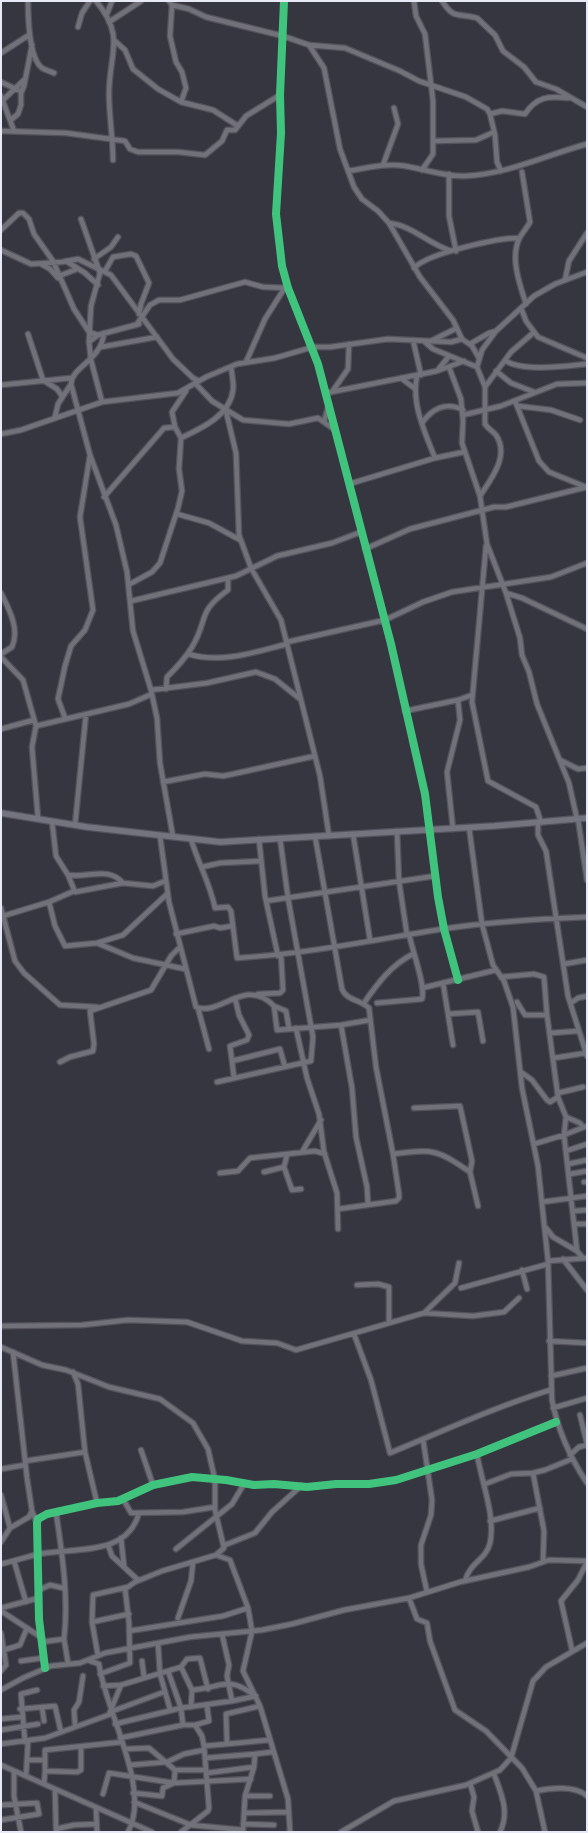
<!DOCTYPE html>
<html>
<head>
<meta charset="utf-8">
<style>
  body { margin:0 }
  #map { position:relative; width:588px; height:1833px; overflow:hidden; background:#363641; font-family:Quicksand,sans-serif }
  canvas { display:block }
  .frame { position:absolute; inset:0; border:2px solid #e8e9f7; pointer-events:none }
</style>
</head>
<body>
<div id="map">
<canvas width="588" height="1833"></canvas>
<div class="frame"></div>
</div>
<script>
const g = document.querySelector('canvas').getContext('2d');
g.lineJoin = 'round';
function stroke(path, color, width, dash) { g.strokeStyle = color; g.lineWidth = width; g.lineCap = dash ? 'butt' : 'round'; g.setLineDash(dash || []); g.stroke(path); }
const minor = new Path2D(`
  M28,1C28,17 29,58 42,68C45,70 50,71 54,73
  M96,1C126,37 109,53 109,94C109,116 113,138 113,160
  M169,1L172,5L189,9L206,17L283,36L309,45L345,48L400,71L419,81L466,97L487,109L490,114L495,135L497,162L501,171
  M284,1L280,95L281,133L276,214L282,266L288,288L318,364L391,644L425,794L438,897L444,929L458,980
  M414,1L416,16L425,34L433,101V154L422,170
  M442,1C455,21 458,12 477,18L495,35L503,51L524,67L536,82L556,89L587,107
  M172,5L170,36L176,62L182,72L186,88L181,102
  M107,14L112,1
  M109,22L141,1
  M78,27L82,13L90,1
  M115,41L125,50L133,69L158,89L181,102L213,110L238,126
  M309,45L324,68L340,149L354,187L362,199L378,211L389,223L420,277L453,320L462,339L472,346L479,358
  M1,53L29,35
  M1,82L18,90
  M1,96L14,131
  M3,100L24,80
  M490,114L502,111L525,114C537,96 549,96 568,98
  M12,119L18,114L21,105V93L24,86L32,45
  M1,131L66,133L125,141L130,149L138,152H178L205,155L222,141L227,130H235L246,116L280,95
  M434,141L476,140L494,132
  M383,165L398,124L394,108
  M348,171C367,168 386,163 405,166C425,169 445,177 465,176C509,174 546,155 587,144
  M522,172L530,222C527,228 522,233 519,239C510,259 520,285 526,304
  M449,174V216L456,251
  M81,219L100,273L91,306L89,342L91,360L102,402
  M389,223C411,225 429,244 451,251
  M1,230L19,213H23L29,219L34,234L53,261L74,309L89,332L98,335
  M1,250L31,264L62,262L78,259L111,275L173,359L193,378L199,381
  M94,259L111,247L118,237
  M66,261L85,273L98,285
  M41,264L50,269L58,278
  M414,268C428,253 498,238 519,238
  M105,271L113,257L131,254L136,256L149,283L141,304L139,314
  M59,276L77,269
  M565,280L569,261L587,233
  M521,308L526,321L538,337L587,358
  M137,324L150,305L159,300H180L245,282L263,287L288,288
  M104,333C101,361 72,366 71,384L90,455L116,525L127,572L133,631L151,690L157,718L160,763L173,837
  M28,334L43,380L57,389L62,396
  M413,340L421,375
  M431,341L457,328
  M89,342L98,335L139,324
  M425,342L433,349L477,367
  M470,344L489,333L496,331
  M101,347L157,337
  M506,361C524,372 566,366 587,364
  M246,362L265,319L284,289
  M449,367L461,399L463,421L462,443L480,496L487,544L506,593L520,638L522,655L529,672L537,704L569,783L577,819
  M438,370L449,356
  M496,371L511,383L534,392
  M417,376C411,403 425,433 435,458
  M401,378L414,388
  M195,383L212,401L243,420L289,424L318,418L335,430
  M1,385L71,378
  M485,387L511,352L533,333
  M332,392L348,369L349,344
  M326,393L437,371L464,361
  M515,401L539,461L549,472L586,487
  M518,406L551,410L580,420
  M226,411L236,453L239,535L251,568L281,620L320,776L329,836
  M463,415L501,406L557,384L587,383
  M55,417L58,404L71,384
  M324,422L329,404
  M422,423C432,409 446,401 463,410
  M1,434L21,430L102,402L178,393L206,377L237,364L275,358L313,347H330L388,339L451,342L462,339
  M181,438C200,429 230,416 233,390C234,383 232,375 231,367
  M349,484L435,458L464,452
  M480,496C491,479 510,456 496,435C493,431 488,429 485,424V387L477,367L482,350L496,331L534,296L555,284L587,272
  M104,497L164,428L175,427
  M177,514L209,523L240,540
  M486,546L472,702L488,781L536,807L541,822
  M365,549L410,529L494,507H506L587,487
  M130,584L152,572L160,563L178,508L182,491L179,469L181,438L175,427L172,412L186,391
  M1,593C9,609 20,629 12,647L1,654
  M506,593L522,598L587,629
  M131,601L236,576L277,556L332,543L361,532
  M287,642L385,620L423,602L452,592L551,577L587,563
  M188,654C222,664 255,652 287,644
  M1,657L23,680L36,726L32,747L38,818
  M166,689L167,677C177,667 185,659 192,647C209,619 196,613 228,590V578
  M151,690L207,683L256,672L275,679L300,699
  M405,711L458,700L472,695
  M65,718L58,699L65,666L71,646L85,630L93,610L80,517L90,455
  M36,726L129,704L152,694
  M1,729L34,720
  M562,761L578,769L587,768
  M163,782L205,774L223,776L233,774L315,756
  M578,819L587,880
  M52,821L56,856L68,875L75,892L123,883L153,886L165,881
  M538,823V835L546,851L568,996L587,1056
  M75,825L86,714
  M469,827L482,924L493,965L504,981L513,1007L522,1088L538,1166L548,1261L552,1400C558,1431 569,1456 587,1483
  M453,829L447,772L460,720L458,700
  M397,831L399,881L407,935
  M353,834L370,940
  M160,836L169,902L196,1007C220,1017 245,976 274,1006L277,1030L341,1025L352,1088L356,1137L367,1187L368,1204
  M315,836L342,989C346,1000 361,1000 369,1008L376,1067L393,1154
  M191,839C198,863 210,883 215,908L228,907L231,911L237,958C306,954 374,940 442,929C490,922 538,919 587,917
  M259,839L265,896L278,956
  M202,867L220,863L261,861
  M68,875C89,878 108,866 123,883
  M266,901L435,876
  M49,902L55,926L65,946L97,943L133,958L185,969
  M1,908L15,961L24,973L60,1005L97,1007
  M3,916L49,902L74,891
  M176,934L214,926L220,928L232,926
  M97,943L123,935L167,894
  M564,964L587,960
  M501,977L534,974L544,977L547,1015
  M443,983L453,1045
  M422,988L496,970
  M258,994L280,993L283,990L281,955
  M235,998L239,1015L249,1035L247,1040L230,1046L232,1061L280,1049L285,1067
  M517,1002L525,1015H547L558,1097L566,1117L564,1135L577,1251L583,1258
  M364,1003C377,984 391,965 413,954
  M377,1003L422,999C426,986 412,950 409,934
  M571,1003L578,998L587,996
  M274,1006L286,1011L289,1028
  M198,1008L209,1049
  M448,1014L478,1012L483,1041
  M341,1025L370,1020
  M296,1028L307,1078L319,1114L324,1152L337,1193L338,1229
  M551,1033L578,1031
  M554,1058L586,1053
  M232,1061L234,1078
  M60,1062L70,1057L93,1051L94,1044L90,1011L151,990L171,956L180,947
  M521,1072L532,1080L547,1100L550,1102L558,1097
  M217,1082L311,1061L313,1037L288,898L280,838
  M558,1093L583,1087
  M414,1108L460,1106L472,1161L470,1172
  M566,1117L580,1123L583,1127
  M534,1144L564,1135L587,1126
  M566,1151L587,1144
  M302,1152L321,1120
  M287,1155L284,1167L292,1190L301,1189
  M568,1164L587,1160
  M264,1172L284,1167
  M220,1173L238,1171L250,1158L315,1151L325,1154
  M570,1174L587,1171
  M584,1182H587
  M542,1202L587,1196
  M338,1209L396,1201L399,1198V1194L393,1154C434,1149 436,1149 470,1172L478,1206
  M573,1211L587,1210
  M575,1224H587
  M546,1228L553,1237L577,1251
  M563,1259L587,1290
  M548,1261L587,1258
  M522,1270L527,1289
  M357,1285L378,1284L389,1287V1323
  M461,1288L548,1264
  M424,1313L455,1283L459,1263
  M1,1326L82,1325L128,1320L187,1322L242,1341L277,1343L296,1350L424,1313L473,1316L504,1312L519,1298
  M354,1334L371,1380L390,1453C443,1431 495,1407 550,1390
  M549,1341L587,1343
  M1,1347L42,1365L66,1370L109,1387L160,1399L193,1423L208,1449L215,1480V1510L224,1548L216,1555L162,1571L135,1582L128,1587L93,1595L92,1622L98,1656
  M13,1352L27,1478L32,1511L36,1521
  M73,1372L78,1384L85,1452L97,1503
  M551,1376L587,1368
  M553,1408L587,1398
  M580,1415L587,1444
  M423,1439L432,1500L431,1515L421,1545V1564L427,1592
  M141,1450L153,1485
  M570,1455L579,1447L587,1445
  M25,1461L85,1452
  M1,1469L25,1465
  M533,1473L544,1531L543,1561
  M485,1484L511,1474L533,1473L545,1470L572,1459
  M1,1495L10,1528
  M123,1499L131,1513L183,1512L215,1507
  M490,1521L540,1508
  M121,1538L124,1566
  M1,1542L10,1528L29,1517L32,1511
  M108,1545L112,1556L138,1580
  M225,1545L255,1533L272,1512L301,1486
  M176,1549L232,1504L244,1484
  M216,1555L230,1560L248,1608L252,1631L243,1671L260,1706L288,1799L290,1832
  M14,1561L26,1602
  M1,1564C14,1561 26,1557 39,1554C74,1547 127,1557 139,1513
  M465,1581C470,1562 486,1560 490,1543C496,1517 481,1480 477,1454
  M39,1590L50,1585L63,1588
  M409,1598L417,1619L427,1623L430,1641L455,1710L486,1731L522,1768L536,1791L545,1832
  M1,1608L39,1598
  M1,1611L42,1638
  M178,1618L191,1581L193,1562
  M92,1622L129,1614
  M129,1631L223,1616L248,1608
  M1,1633L6,1665L1,1671
  M64,1639L68,1663
  M42,1642L64,1639C69,1598 62,1553 56,1512
  M158,1643L160,1674L170,1709
  M572,1650L561,1601L578,1580L587,1562
  M1,1651L20,1645L27,1628
  M21,1661L43,1658
  M90,1661L99,1664C105,1711 152,1788 128,1832
  M142,1661L144,1677
  M181,1667L187,1659L200,1658L208,1689
  M45,1668L39,1619L37,1523L38,1519L47,1514L97,1503L118,1501L153,1485L192,1477L226,1480L254,1485L274,1484L307,1487L336,1484H369L396,1480L477,1454L556,1422
  M100,1674L130,1663L129,1623L125,1588
  M103,1686L121,1685L181,1667L192,1690C221,1688 228,1675 254,1695
  M1,1690L23,1678L51,1666L80,1663L105,1653L190,1637L262,1630L292,1624L344,1610L409,1598L460,1582L529,1567L549,1560L587,1561
  M232,1701L256,1696
  M42,1707L44,1721
  M191,1707L192,1690
  M20,1709L55,1706L61,1732
  M110,1712L164,1692
  M110,1712L121,1685
  M1,1719L21,1717
  M115,1724L181,1708L168,1671
  M75,1725L74,1710L79,1702L83,1676
  M183,1725H195L202,1736L204,1746
  M195,1725L209,1721L207,1706
  M1,1730L38,1724
  M120,1738L183,1725L181,1708L232,1701L227,1676L229,1665L222,1634
  M25,1742L21,1694L37,1690
  M1,1744L45,1738L111,1714
  M227,1744L269,1740
  M125,1749L149,1748L175,1770H206
  M205,1758L255,1754
  M28,1760H45
  M1,1765L152,1832
  M130,1765L167,1762L184,1754L204,1750
  M14,1771V1796L21,1832
  M45,1771V1750L122,1742
  M207,1773L254,1767
  M494,1774C501,1793 510,1812 500,1832
  M26,1776L28,1742
  M470,1783L474,1797L472,1811L478,1832
  M44,1784L45,1771L77,1772L81,1770V1748
  M55,1790L56,1829
  M536,1791C550,1788 575,1785 587,1796
  M133,1793L162,1796L163,1788L174,1783L175,1770
  M103,1794L109,1773L174,1783L251,1779
  M245,1796H270
  M134,1802L191,1825L243,1830
  M1,1805L37,1803L39,1814L1,1820
  M96,1808L97,1832
  M244,1813L289,1812
  M243,1824L274,1825
  M243,1831L245,1796L254,1767L255,1754L272,1752
  M57,1832L56,1829L74,1825L96,1824
  M181,1832L208,1811L209,1808L204,1746L227,1744L226,1714L260,1706
  M341,1832L394,1801L466,1785L500,1770L511,1758L533,1681L546,1667L587,1643`);
const major = new Path2D(`
  M1,813L87,827L220,842L494,826L587,818`);
stroke(minor, '#54535d', 7);
stroke(major, '#54535d', 8);
stroke(minor, '#717179', 4.5);
stroke(major, '#747481', 5.5);
stroke(new Path2D(`
  M284,1L280,95L281,133L276,214L282,266L288,288L318,364L391,644L425,794L438,897L444,929L458,980
  M45,1668L39,1619L37,1523L38,1519L47,1514L97,1503L118,1501L153,1485L192,1477L226,1480L254,1485L274,1484L307,1487L336,1484H369L396,1480L477,1454L556,1422`), '#40c37c', 8);
</script>
</body>
</html>
